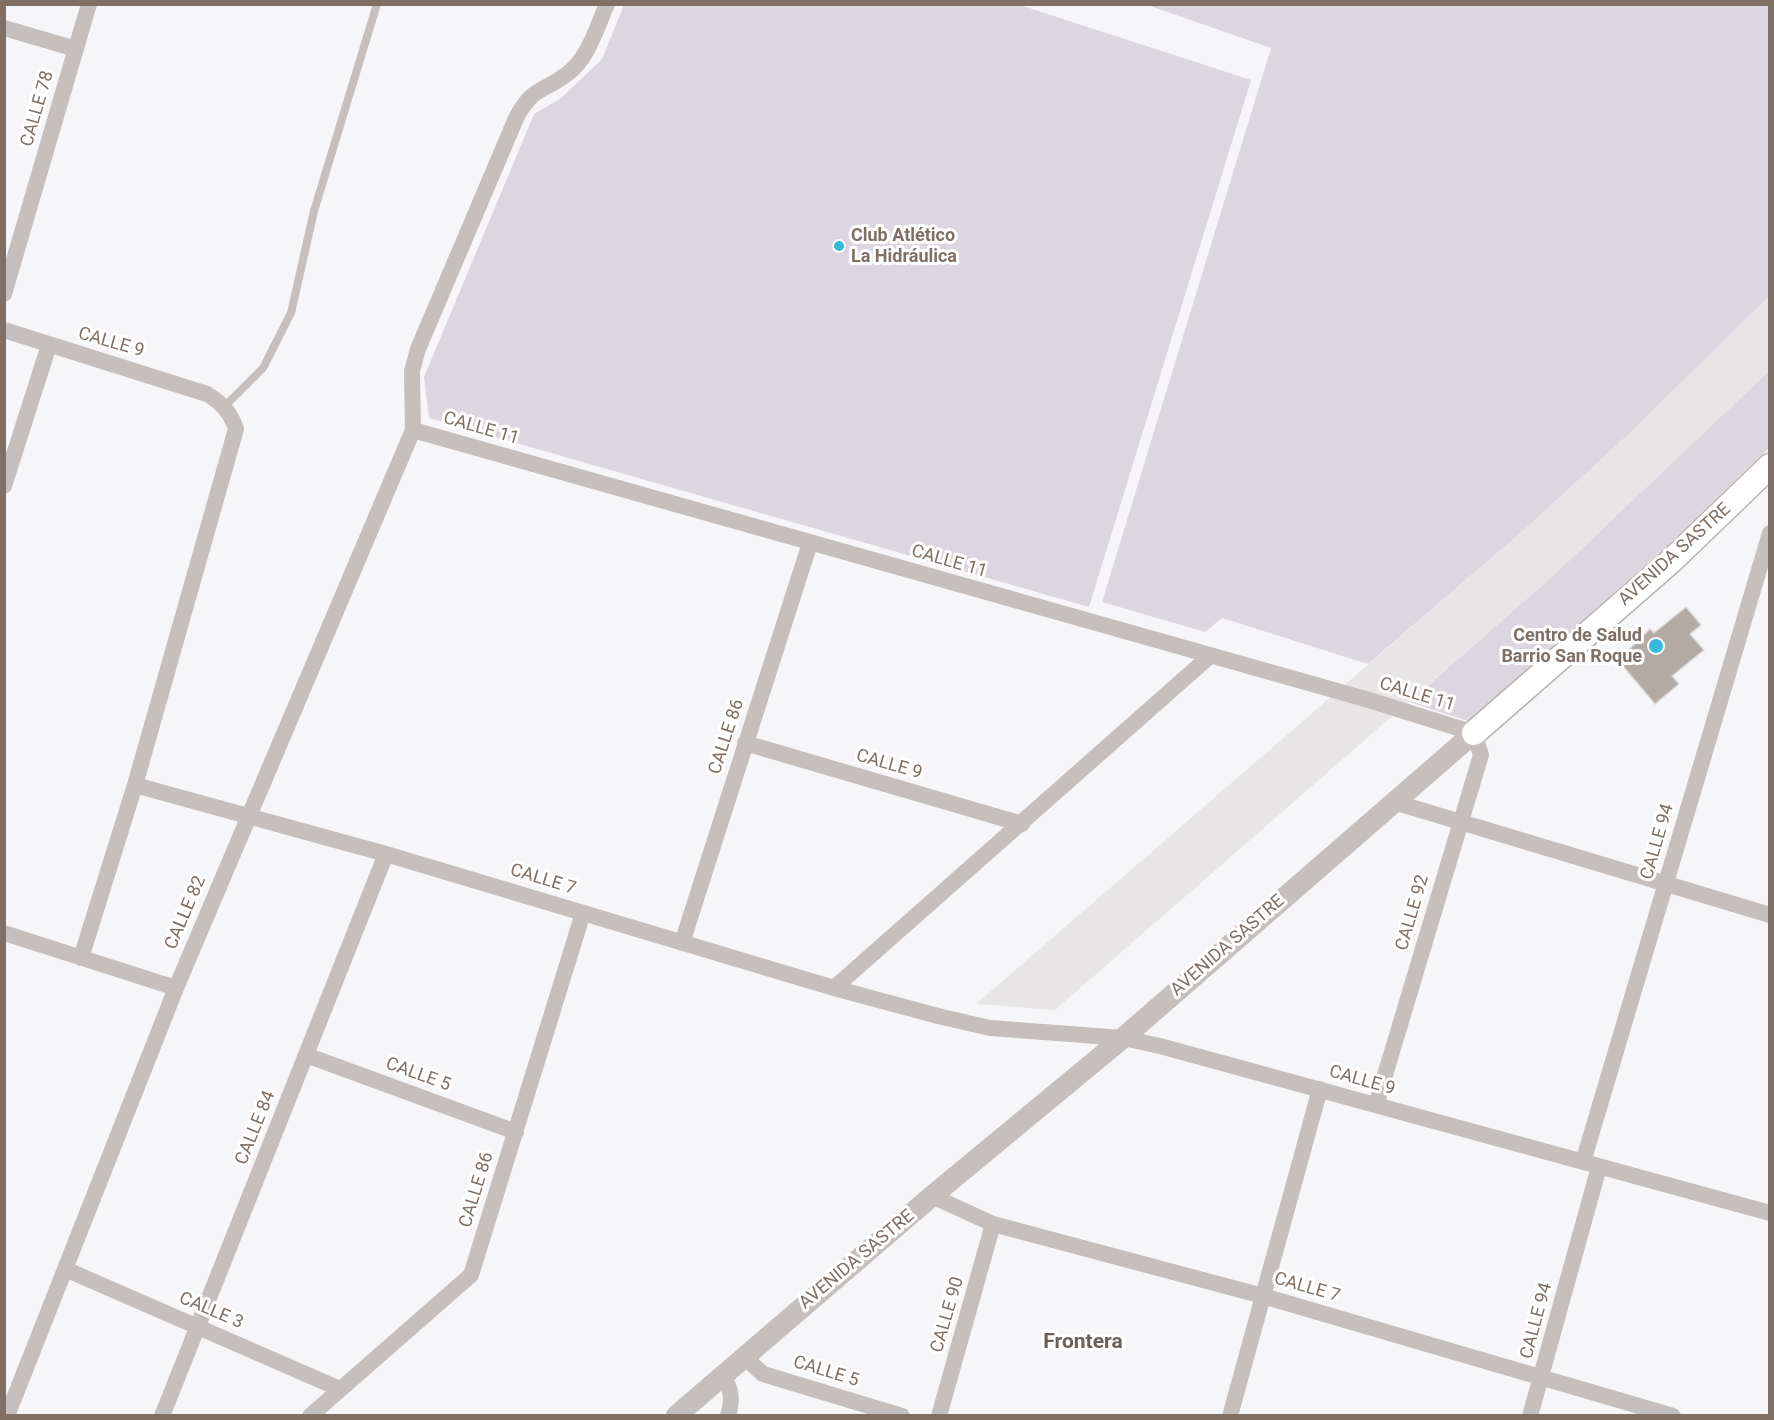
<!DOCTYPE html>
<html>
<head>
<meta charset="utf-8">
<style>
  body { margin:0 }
  #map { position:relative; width:1774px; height:1420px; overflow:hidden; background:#f6f6f8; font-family:Roboto,sans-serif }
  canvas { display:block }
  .frame { position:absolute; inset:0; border:6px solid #7f6f65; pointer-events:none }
</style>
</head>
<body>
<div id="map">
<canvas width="1774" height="1420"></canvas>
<div class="frame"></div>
</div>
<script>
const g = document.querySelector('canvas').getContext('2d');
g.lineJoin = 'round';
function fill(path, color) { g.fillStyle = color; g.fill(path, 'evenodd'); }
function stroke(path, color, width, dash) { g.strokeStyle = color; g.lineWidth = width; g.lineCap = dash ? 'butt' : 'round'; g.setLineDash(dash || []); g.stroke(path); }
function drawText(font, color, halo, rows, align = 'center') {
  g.font = font + ' Roboto,sans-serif'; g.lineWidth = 6; g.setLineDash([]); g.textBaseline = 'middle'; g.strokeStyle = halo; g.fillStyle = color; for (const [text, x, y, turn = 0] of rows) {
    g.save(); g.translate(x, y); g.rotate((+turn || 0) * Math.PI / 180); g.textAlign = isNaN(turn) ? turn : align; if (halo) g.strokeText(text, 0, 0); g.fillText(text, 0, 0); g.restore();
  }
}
fill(new Path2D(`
  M1769,296V371L1554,575L1055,1010L976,1004L1526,528L1632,431Z`), '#e7e5e6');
fill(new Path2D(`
  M624,5H1020L1251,80L1089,607L429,418L424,377L534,114L560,99L602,59Z
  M1147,5H1769V296L1632,431L1526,528L1368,664L1222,618L1205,632L1102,602L1271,48Z
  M1769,371V448L1667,546L1468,721L1409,702L1554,575Z`), '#dcd7df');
const building = new Path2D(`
  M1686,607L1701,625L1690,634L1704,650L1672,676L1679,684L1655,704L1618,660L1650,629L1654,633Z`);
fill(building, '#b3aaa4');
stroke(building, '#d8d8da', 1.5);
const secondary = new Path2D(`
  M1474,733L1671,561L1770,466`);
stroke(secondary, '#bab4b0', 27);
stroke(new Path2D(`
  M224,407L263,368L291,313L314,211L377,4`), '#c5c0bd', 8);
stroke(new Path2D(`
  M4,28L76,49
  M4,294L89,4
  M4,330L207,394C222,403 231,413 236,429L135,785L81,958
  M413,430L1369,700L1474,733L1481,755L1376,1105
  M4,486L49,345
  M745,743L1022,824
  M135,785L386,854L834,988L938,1016L990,1028L1123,1038L1160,1046L1770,1213
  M1394,802L1770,915
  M4,933L176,988
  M682,943L810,543
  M834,988L1210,656
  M306,1055L516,1132
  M1583,1162L1770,533
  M932,1196L993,1224L1263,1296L1673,1416
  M65,1269L340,1389
  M743,1356L763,1374L902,1416
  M722,1375C732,1390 733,1398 728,1416
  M7,1416L176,988L413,430L412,371L418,349L517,116C534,86 542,93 567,74C588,59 597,27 607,4
  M162,1416L386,854
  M310,1416L471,1275L583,913
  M939,1416L993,1224
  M1230,1416L1320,1089
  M1530,1416L1599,1167`), '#c5c0bd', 16);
stroke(new Path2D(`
  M676,1416L932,1196L1123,1038L1474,733`), '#c5c0bd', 21);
stroke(secondary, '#fff', 24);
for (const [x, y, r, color] of [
  [839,246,6,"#35bad9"],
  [1656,646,8,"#35bad9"]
]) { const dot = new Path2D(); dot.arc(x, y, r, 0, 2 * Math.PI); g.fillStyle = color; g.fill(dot); stroke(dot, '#fff', 2); }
drawText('18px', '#7f6f65', '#fff', [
  ["CALLE 78",38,109,-74],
  ["CALLE 9",111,343,16],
  ["CALLE 11",481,429,16],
  ["AVENIDA SASTRE",1675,555,-42],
  ["CALLE 11",949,562,16],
  ["CALLE 11",1417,695,17],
  ["CALLE 86",727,737,-72],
  ["CALLE 9",889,765,16],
  ["CALLE 94",1658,842,-74],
  ["CALLE 7",543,880,17],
  ["CALLE 82",186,913,-67],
  ["CALLE 92",1413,913,-74],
  ["AVENIDA SASTRE",1228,946,-41],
  ["CALLE 5",418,1075,20],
  ["CALLE 9",1362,1081,16],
  ["CALLE 84",256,1128,-68],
  ["CALLE 86",477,1190,-73],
  ["AVENIDA SASTRE",857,1260,-40],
  ["CALLE 7",1307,1288,16],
  ["CALLE 3",211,1311,23],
  ["CALLE 90",948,1315,-74],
  ["CALLE 94",1537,1321,-75],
  ["CALLE 5",826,1372,17]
]);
drawText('bold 18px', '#7f6f65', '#fff', [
  ["Club Atlético",851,236],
  ["La Hidráulica",851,257],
  ["Centro de Salud",1642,636,"right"],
  ["Barrio San Roque",1642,657,"right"]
], 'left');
drawText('bold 21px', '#6b5f57', '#fff', [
  ["Frontera",1083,1343]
]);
</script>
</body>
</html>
